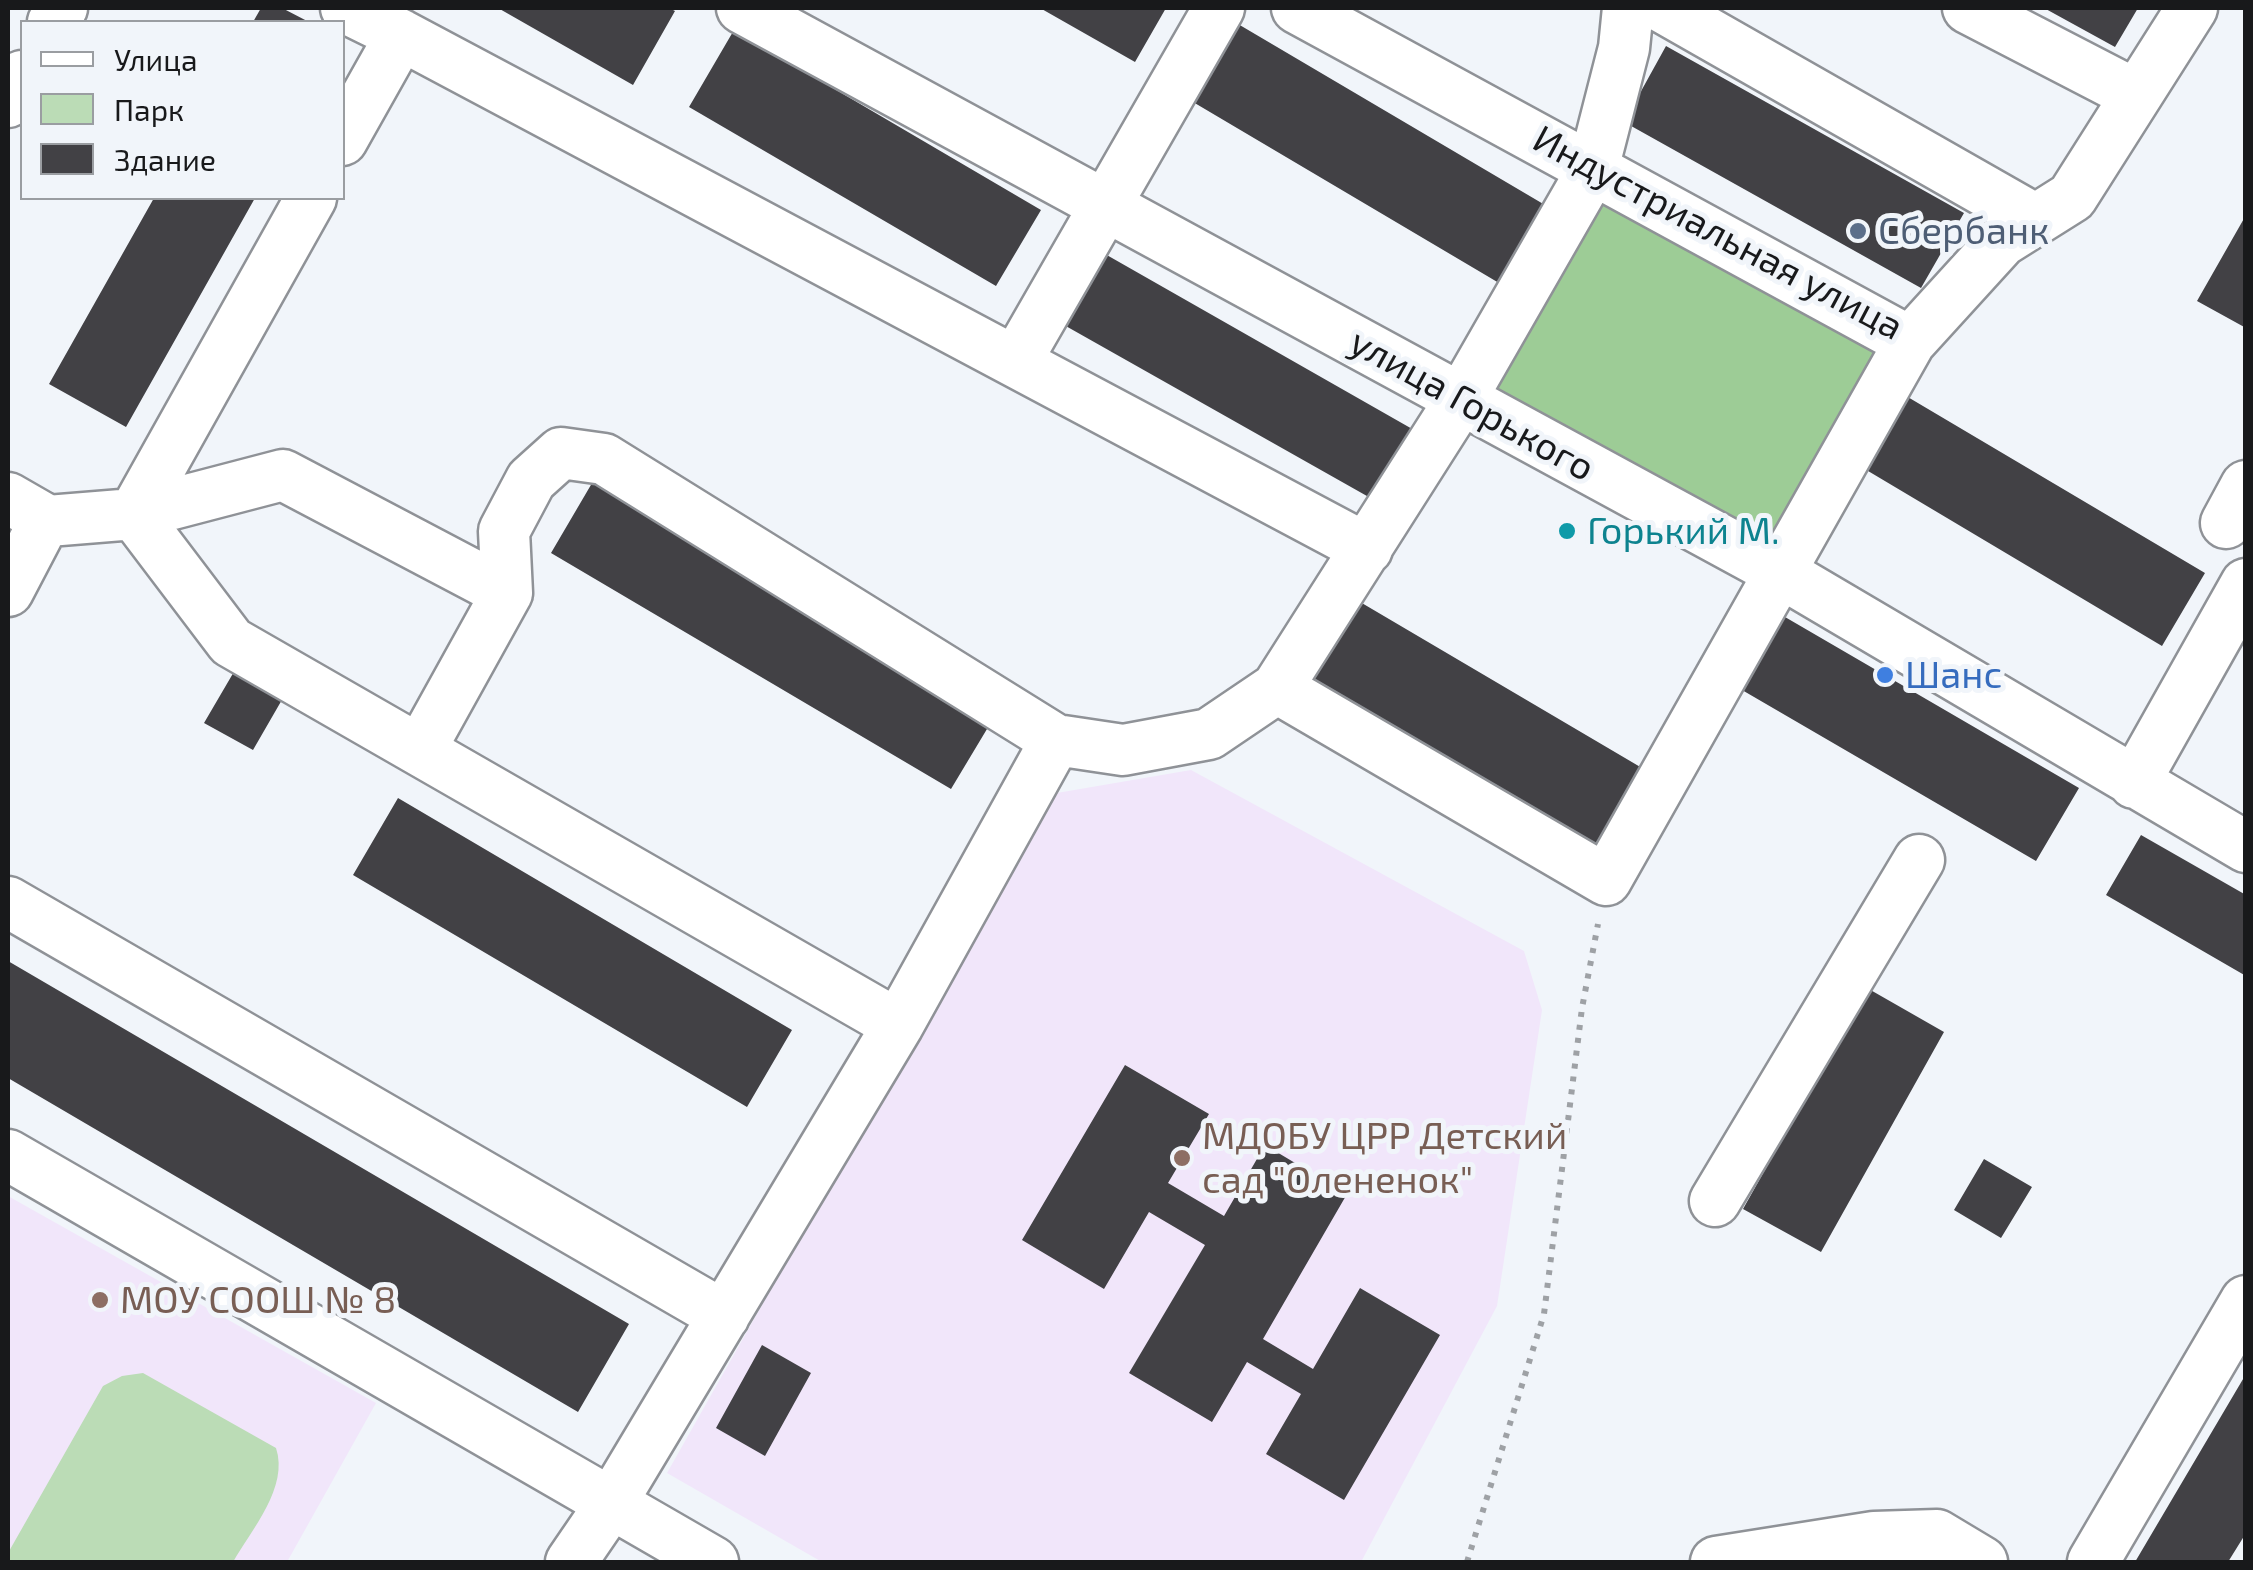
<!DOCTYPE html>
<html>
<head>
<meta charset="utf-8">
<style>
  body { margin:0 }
  #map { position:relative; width:2253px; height:1570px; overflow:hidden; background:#f1f5fa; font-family:"Exo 2",sans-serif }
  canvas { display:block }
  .frame { position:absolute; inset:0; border:10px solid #18191b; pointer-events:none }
  .legend { position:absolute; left:20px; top:20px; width:325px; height:180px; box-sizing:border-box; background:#f1f5fa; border:2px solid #9a9da1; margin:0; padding:12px 18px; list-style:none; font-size:30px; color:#18191b }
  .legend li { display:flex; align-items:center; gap:20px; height:50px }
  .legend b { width:50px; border:2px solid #9a9da1 }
</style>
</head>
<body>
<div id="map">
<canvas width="2253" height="1570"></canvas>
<div class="frame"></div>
<ul class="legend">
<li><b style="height:12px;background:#fff"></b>Улица</li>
<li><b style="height:28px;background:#bbdcb6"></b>Парк</li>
<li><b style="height:28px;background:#424145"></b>Здание</li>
</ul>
</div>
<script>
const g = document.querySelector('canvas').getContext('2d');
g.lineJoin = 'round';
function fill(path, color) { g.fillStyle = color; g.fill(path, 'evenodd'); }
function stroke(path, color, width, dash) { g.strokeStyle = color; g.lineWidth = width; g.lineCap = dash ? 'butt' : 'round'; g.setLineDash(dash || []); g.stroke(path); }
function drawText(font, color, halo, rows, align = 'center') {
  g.font = font + ' "Exo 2",sans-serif'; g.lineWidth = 10; g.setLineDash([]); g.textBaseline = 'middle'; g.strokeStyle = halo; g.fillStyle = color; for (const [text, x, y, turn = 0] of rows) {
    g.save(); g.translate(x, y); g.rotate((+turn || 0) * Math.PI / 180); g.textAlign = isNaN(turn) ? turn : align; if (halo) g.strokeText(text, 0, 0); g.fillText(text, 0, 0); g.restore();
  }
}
fill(new Path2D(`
  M1191,770L1524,951L1542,1010L1497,1306L1361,1562H822L667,1473L1051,794Z
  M8,1196L376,1403L287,1562H8Z`), '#f1e6fa');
fill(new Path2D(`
  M143,1373L276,1448C289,1487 252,1529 233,1562H8V1553L103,1386L122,1376Z`), '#bbdcb6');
fill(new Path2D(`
  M1593,169L1910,342L1778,571L1461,399Z`), '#9dcc96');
fill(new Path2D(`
  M261,8H282L309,22H253Z
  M498,8H669L675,11L633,85Z
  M1040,8H1166L1135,62Z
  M2044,8H2138L2115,47Z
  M1238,24L1545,205L1499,283L1193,102Z
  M734,30L1041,210L996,286L689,107Z
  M1666,46L1964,213L1921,288L1624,122Z
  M154,198H255L126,427L49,384Z
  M2246,215V328L2197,301Z
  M1105,254L1414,430L1374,500L1064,325Z
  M1901,393L2205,573L2162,646L1858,465Z
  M595,478L996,714L951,789L551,553Z
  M1355,599L1642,768L1597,846L1310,678Z
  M1785,617L2079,788L2036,861L1742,690Z
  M235,670L283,698L253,750L204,723Z
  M398,798L792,1030L747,1107L353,875Z
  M2141,835L2246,895V976L2106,895Z
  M8,961L629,1324L578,1412L8,1078Z
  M1867,988L1944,1032L1821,1252L1743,1209Z
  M1125,1065L1209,1114L1168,1183L1224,1216L1265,1145L1347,1194L1263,1339L1313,1369L1360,1288L1440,1335L1344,1500L1266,1454L1301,1394L1247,1362L1212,1422L1129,1373L1205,1245L1149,1212L1104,1289L1022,1240Z
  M1984,1159L2032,1187L2001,1238L1954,1210Z
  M762,1345L811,1373L765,1456L716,1428Z
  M2246,1374V1533L2228,1562H2135Z`), '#424145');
const minor = new Path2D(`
  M742,8L1778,571L2246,847
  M1297,8L1910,342L2002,241L2072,197L2192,8
  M1664,8L2036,220
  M1968,8L2136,95
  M53,22L62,8
  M401,35L1367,549
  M8,102L22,76
  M342,140L401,35L346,8
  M1016,361L1219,8
  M8,498L48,521
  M2226,523L2246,486
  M8,591L42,526L48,521L134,514L311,198
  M1277,688L1606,880L1910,342
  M420,750L507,593
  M2134,783L2246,584
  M8,902L724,1316
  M898,1025L231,642L134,514L283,475L507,593L504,531L531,480L561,453L604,459L1056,740
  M8,1155L713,1562
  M1715,1201L1919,860
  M571,1562L610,1505L898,1025L1056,740L1123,750L1209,734L1277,688L1461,399L1593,169L1624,48L1628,8
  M1716,1562L1874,1537L1937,1535L1982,1562
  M2093,1562L2246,1301`);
stroke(minor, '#8f9297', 55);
stroke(new Path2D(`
  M1467,1562L1544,1314L1582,1008L1598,924`), '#9ea1a5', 6, [5, 8]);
stroke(minor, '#fff', 50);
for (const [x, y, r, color] of [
  [1858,231,10,"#5c6f8a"],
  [1567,531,10,"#0f9aa8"],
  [1885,675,10,"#3f7fe0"],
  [1182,1158,10,"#8d6e63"],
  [100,1300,10,"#8d6e63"]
]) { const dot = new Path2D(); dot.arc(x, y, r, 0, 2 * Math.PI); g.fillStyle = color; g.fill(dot); stroke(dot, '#f1f5fa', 4); }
drawText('38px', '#4e5e75', '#f1f5fa', [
  ["Сбербанк",1878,231]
], 'left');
drawText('38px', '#18191b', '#f1f5fa', [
  ["Индустриальная улица",1718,233,28],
  ["улица Горького",1472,405,29]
]);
drawText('38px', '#0d838f', '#f1f5fa', [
  ["Горький М.",1587,531]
], 'left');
drawText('38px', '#366cbe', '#f1f5fa', [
  ["Шанс",1905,675]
], 'left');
drawText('38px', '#785e54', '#f1f5fa', [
  ["МДОБУ ЦРР Детский",1202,1136],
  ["сад \"Олененок\"",1202,1180],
  ["МОУ СООШ № 8",120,1300]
], 'left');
</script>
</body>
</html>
